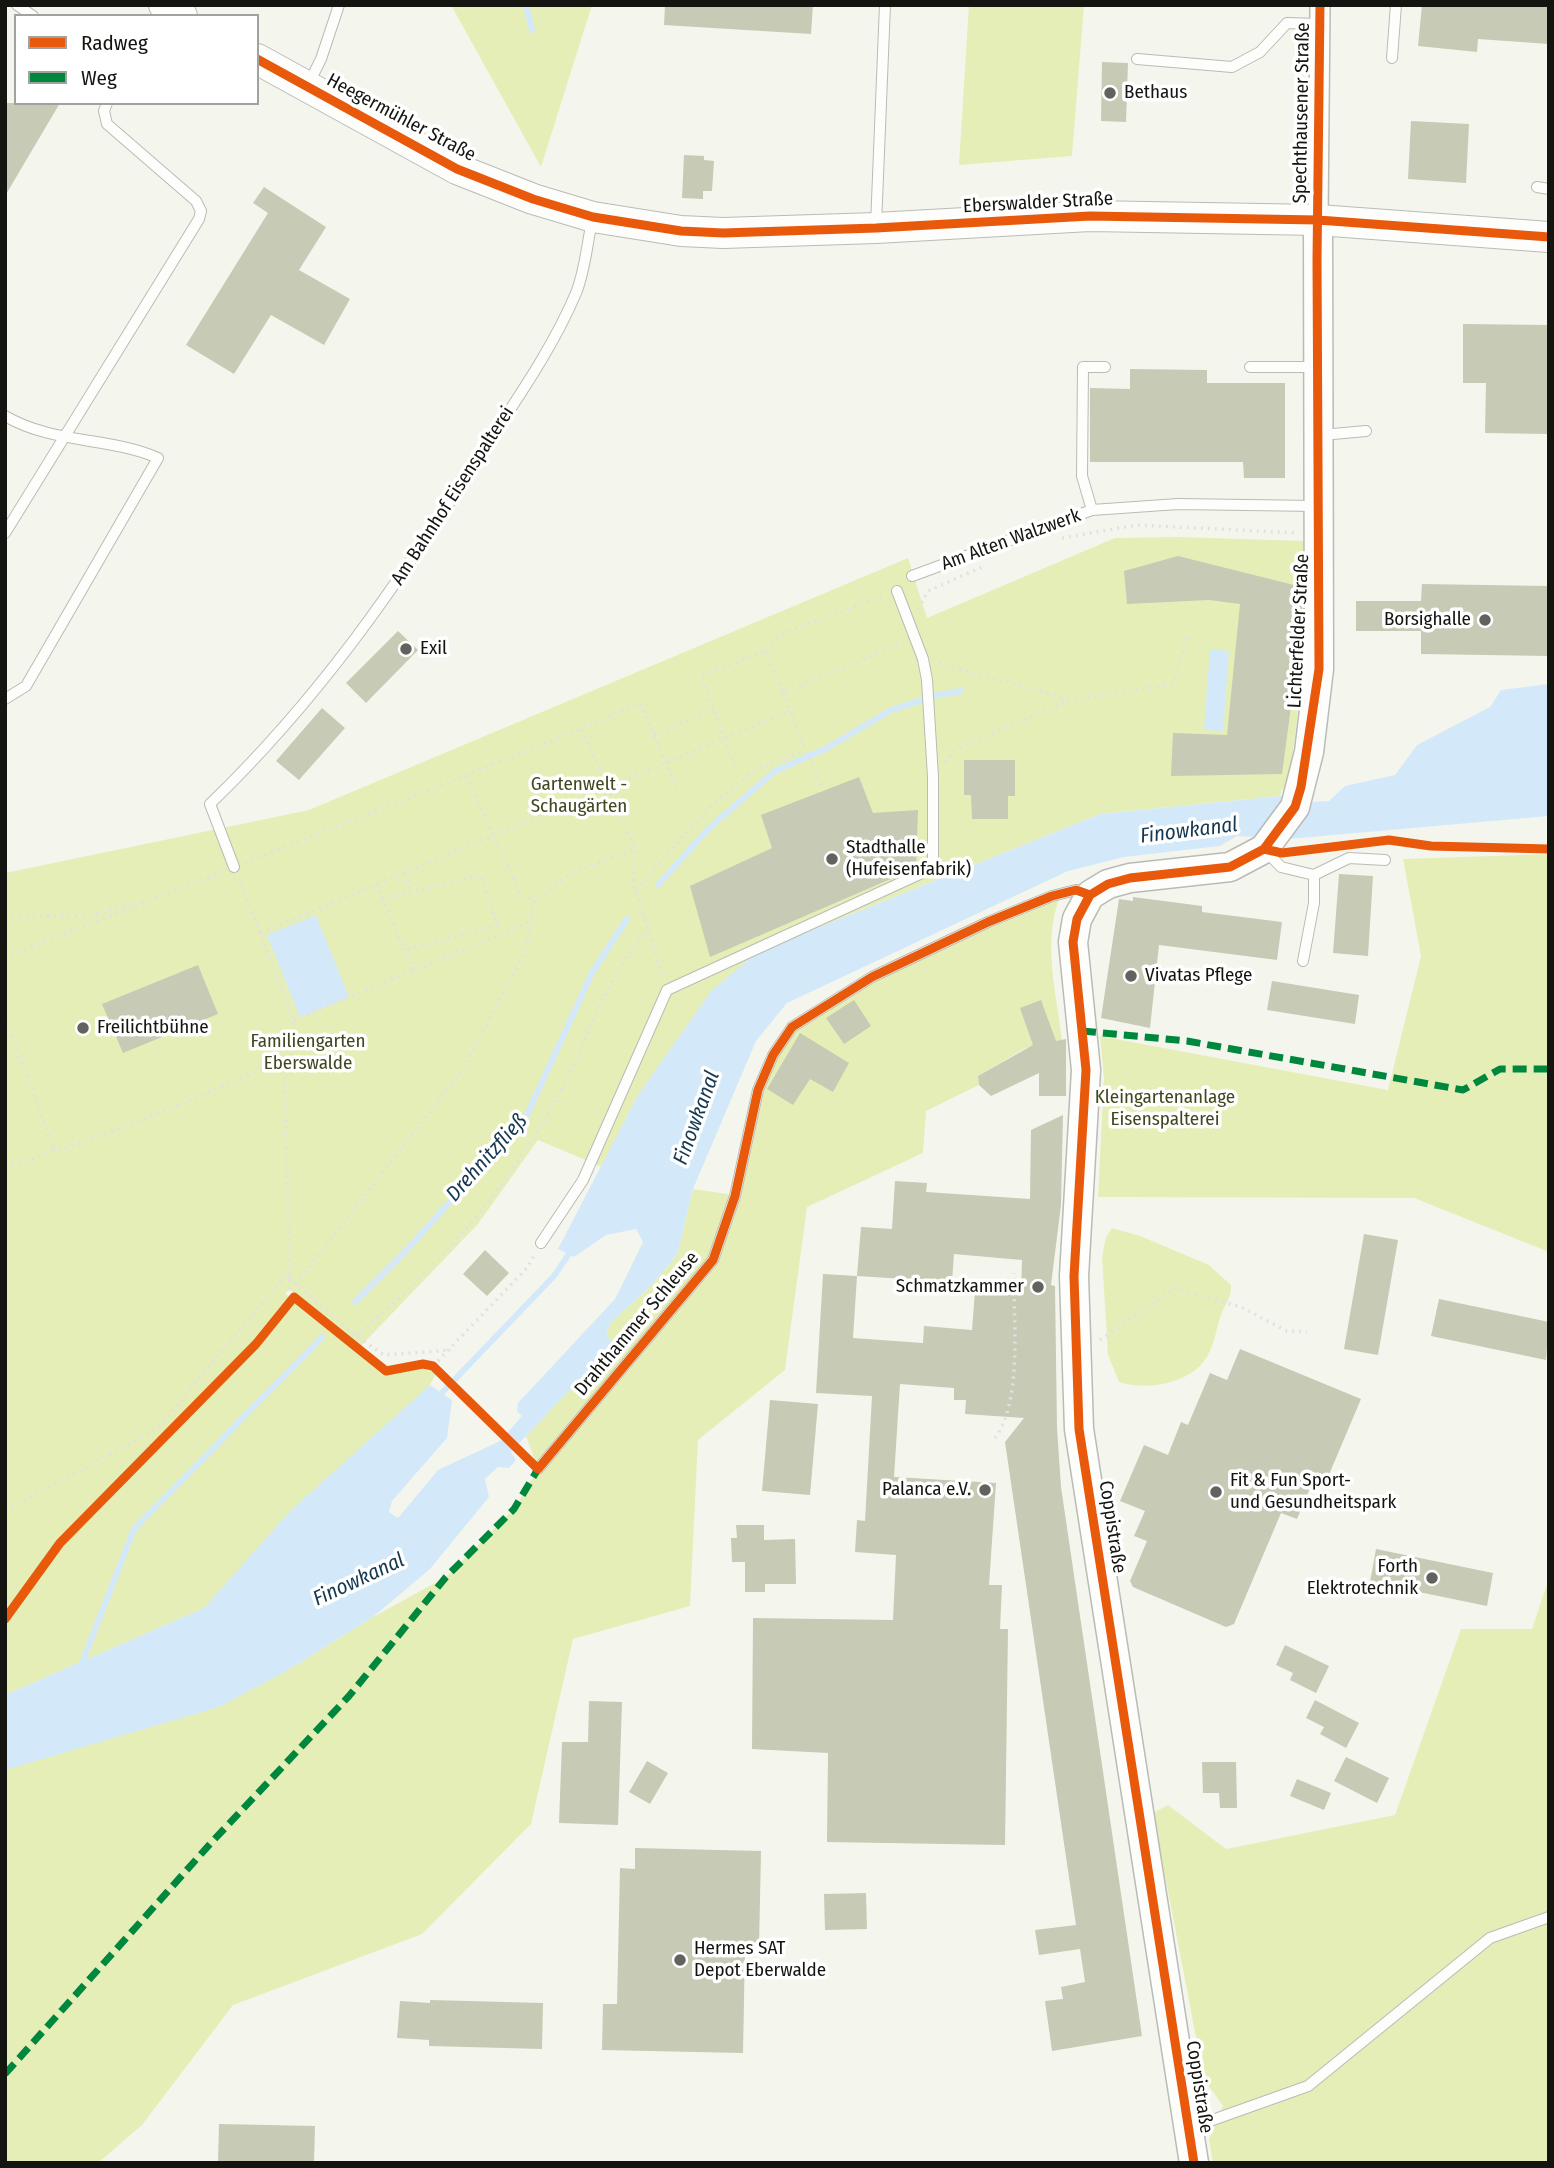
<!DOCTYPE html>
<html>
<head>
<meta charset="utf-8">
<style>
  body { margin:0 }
  #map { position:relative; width:1554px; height:2168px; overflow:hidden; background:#f4f6ee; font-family:"Fira Sans Condensed",sans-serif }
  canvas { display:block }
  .frame { position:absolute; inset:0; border:7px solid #141410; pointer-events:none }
  .legend { position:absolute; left:14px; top:14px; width:245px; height:91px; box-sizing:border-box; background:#fff; border:2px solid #a1a19f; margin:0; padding:9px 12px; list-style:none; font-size:21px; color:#141410 }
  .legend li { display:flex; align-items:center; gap:14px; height:35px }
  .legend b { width:35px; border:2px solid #a1a19f }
</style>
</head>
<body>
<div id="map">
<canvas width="1554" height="2168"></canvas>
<div class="frame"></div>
<ul class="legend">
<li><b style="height:9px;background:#e8590c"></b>Radweg</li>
<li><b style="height:9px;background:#00873e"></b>Weg</li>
</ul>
</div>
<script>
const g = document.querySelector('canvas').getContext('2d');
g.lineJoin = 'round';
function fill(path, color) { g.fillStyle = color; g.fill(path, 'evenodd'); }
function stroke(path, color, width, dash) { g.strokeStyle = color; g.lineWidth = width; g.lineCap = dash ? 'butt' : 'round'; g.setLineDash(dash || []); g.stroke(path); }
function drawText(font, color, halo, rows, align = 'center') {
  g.font = font + ' "Fira Sans Condensed",sans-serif'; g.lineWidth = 7; g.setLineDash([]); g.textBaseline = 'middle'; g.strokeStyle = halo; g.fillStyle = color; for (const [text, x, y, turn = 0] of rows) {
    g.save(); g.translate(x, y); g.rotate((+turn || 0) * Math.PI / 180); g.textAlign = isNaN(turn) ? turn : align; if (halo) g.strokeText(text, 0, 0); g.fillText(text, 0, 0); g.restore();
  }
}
fill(new Path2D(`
  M452,5H592L541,167L451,5Z
  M969,5H1084L1072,156L959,165Z
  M1178,537L1305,541C1305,623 1302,708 1287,788L1282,789L1280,796L1100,814L758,952L638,1095L602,1167L538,1140L478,1224L359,1348L290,1290L285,1293L385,1375L422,1366L436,1373L430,1385L204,1608L5,1695V873L309,810L908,558L927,618L1115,538Z
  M1549,854V1252L1414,1198L1098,1197L1104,1078L1100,1036L1388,1090L1421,956L1403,859Z
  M1056,897L1058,902C1043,945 1057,996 1062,1040L1024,1049L978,1076L979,1085L926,1111L923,1153L807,1207L785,1370L698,1440L690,1606L573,1639L531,1824L422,1934L233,2005L142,2125L98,2163H5V1770L283,1673L373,1617L446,1577L514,1509L538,1469L526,1436L612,1344L606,1334L611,1322L647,1290L677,1255L693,1189L741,1196L752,1102L787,1027L967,935Z
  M1112,1228L1140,1236L1209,1265L1231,1285C1232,1297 1225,1304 1221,1315C1216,1330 1214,1348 1204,1361C1188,1384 1144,1391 1119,1382L1108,1355L1102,1257L1106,1237Z
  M1549,1578V2163H1213L1209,2139L1223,2106L1204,2079L1153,1813L1168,1805L1226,1849L1395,1815L1461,1629H1532Z`), '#e6eeb8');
fill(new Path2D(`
  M1210,649L1229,651L1223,731L1204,730Z
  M1549,684V816L1288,839L1237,836L1220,846L1124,857L1068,871L787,1003L756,1041L693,1189L677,1255L647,1290L611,1322L606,1334L613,1344L511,1452L516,1460L509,1468L498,1467L485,1479L489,1497L430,1569L373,1617L283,1673L219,1707L5,1770V1695L204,1608L291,1510L430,1385L452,1400L447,1438L392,1501L389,1512L398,1518L438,1470L500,1441L522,1416L517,1411L518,1403L615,1299L643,1242L636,1229L606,1235L574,1257L558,1249L638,1095L712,990L758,952L1100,814L1280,796L1311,802L1329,801L1345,786L1395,775L1417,745L1490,707L1501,690Z
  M316,915L349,997L300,1017L267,935Z`), '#d3e9f9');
stroke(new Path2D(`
  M526,5L532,30
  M658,885L709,828L775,771L825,749L891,710L938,695L961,691
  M355,1302L403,1254L526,1117L592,973L627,919
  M437,1398L554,1276L573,1248
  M80,1668L134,1529L322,1337`), '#d3e9f9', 6);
fill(new Path2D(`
  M665,5H813L811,34L664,25Z
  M1422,5H1549V44L1478,39L1477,52L1418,46Z
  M1102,62L1128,63L1126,122L1101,121Z
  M5,103H60L5,196Z
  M1411,121L1469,124L1466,183L1408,179Z
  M684,155L704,156V160L714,161L712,191H703V199L682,198Z
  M264,187L326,227L299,270L350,299L324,345L271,315L234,374L186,345L268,213L253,203Z
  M1463,324L1549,325V434L1485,433L1486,383H1463Z
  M1130,369L1207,370V383H1285V478H1244L1243,462H1090V388L1130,389Z
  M1178,556L1302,587V624L1282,774L1171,776L1173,733L1227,735L1240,604L1209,600L1127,604L1124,571Z
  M1422,584L1549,586V656L1421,654V631H1356V601H1421Z
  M398,631L418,650L366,703L346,683Z
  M322,708L345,728L299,780L276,761Z
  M964,760H1015V796H1008V819H972L971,795H964Z
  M859,777L873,813L918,810L916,868L710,957L690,886L772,848L761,815Z
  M1339,874L1373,876L1368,956L1333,953Z
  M1133,897L1202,906V912L1282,922L1277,960L1159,945L1150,1028L1101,1018L1119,899L1133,901Z
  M198,965L218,1014L123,1053L102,1004Z
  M1272,981L1359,995L1355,1024L1267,1010Z
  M854,1000L871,1026L844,1044L826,1018Z
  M1041,1000L1056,1041L1066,1039V1096H1039V1073L991,1096L979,1085L978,1076L1033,1045L1020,1008Z
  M800,1033L849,1063L833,1092L810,1079L793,1105L767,1089Z
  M1063,1115L1061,1205L1051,1285L1055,1286L1057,1428L1061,1487L1142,2036L1052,2051L1045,2001L1063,1999L1061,1987L1085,1982L1080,1949L1039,1955L1035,1930L1076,1925L1005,1442L1024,1418L965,1414L966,1400H954V1388L900,1384L894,1477L996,1483L989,1585H1002L1000,1629H1008L1005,1845L827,1842L828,1753L752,1749L753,1618L893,1620L896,1555L855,1552L857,1520L865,1521L872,1396L816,1393L823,1274L857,1276L861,1227L892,1229L895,1181L927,1183L926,1192L1030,1199L1031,1130ZM954,1254L1022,1260L1021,1294L975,1291L972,1330L924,1326L923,1343L853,1338L857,1276L952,1282Z
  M1364,1234L1398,1240L1378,1355L1344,1349Z
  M485,1250L509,1273L487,1296L463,1274Z
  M1439,1299L1549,1322L1546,1360L1431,1336Z
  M1240,1349L1361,1399L1325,1484L1314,1479L1297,1519L1281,1513L1234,1624L1226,1627L1133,1587L1130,1581L1147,1541L1134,1536L1145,1511L1120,1501L1144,1445L1168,1455L1181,1422L1188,1425L1210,1373L1227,1380Z
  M770,1400L818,1404L810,1495L762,1491Z
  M736,1525H764V1540L795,1539L796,1584H765V1592H745V1562H732L731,1538H737Z
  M1376,1549L1493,1573L1487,1606L1370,1582Z
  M1285,1645L1329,1666L1316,1693L1290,1680L1293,1673L1276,1665Z
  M1315,1700L1359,1723L1346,1748L1320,1734L1324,1727L1306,1718Z
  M589,1701L622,1702L618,1825L559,1823L562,1742H588Z
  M1346,1757L1389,1778L1377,1803L1334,1781Z
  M647,1761L668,1773L650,1804L629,1792Z
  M1202,1762H1236L1237,1808H1220L1219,1793H1203Z
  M1297,1779L1331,1793L1324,1810L1290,1796Z
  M635,1848L761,1851L759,1946H745L743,2053L602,2050L603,2004H617L620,1868L635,1869Z
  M866,1893L867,1929L825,1930L824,1894Z
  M430,2000L543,2003L542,2049L429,2046V2040L397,2038L400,2001L430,2003Z
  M219,2124L315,2126L314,2163H218Z`), '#c7cab4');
const service = new Path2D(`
  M17,5L33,16
  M1392,58L1396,5
  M1137,59L1232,67L1260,52L1287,23L1320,24
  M308,85L321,59L339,5
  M1537,187L1549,189
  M876,225L885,5
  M1250,367H1316
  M5,416C53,444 110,437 158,458L26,686L5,699
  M1322,435L1366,431
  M1092,510L1082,476L1083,367H1105
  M5,533L199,219L201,211L196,201L107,124L104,111L107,103
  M912,576L1092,510L1178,504L1316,506
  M1265,850L1281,867L1314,875L1349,858L1385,860
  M234,867L210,804C320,698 397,585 479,457C513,404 551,352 576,293C585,271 587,244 592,221
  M1303,961L1314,903V875
  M541,1243L583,1180L667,990L933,868V777L927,680L923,659L897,591
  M538,1469L713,1260L735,1196L758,1090L773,1055L792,1027L872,977L988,922L1052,896L1076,890L1088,894
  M1193,2127L1308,2086L1490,1938L1549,1917`);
const minor = new Path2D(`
  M1318,220L1320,5`);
const secondary = new Path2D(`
  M1194,2163L1079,1429L1074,1276L1086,1070L1073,942L1077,919L1090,895L1108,884L1130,878L1230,867L1264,849L1295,807L1309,752L1319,669L1318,220`);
const primary = new Path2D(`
  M164,5L182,16
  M257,59L457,169L533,199L593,217L681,231L723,233L876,228L1090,216L1318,220L1549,237`);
stroke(service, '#b9bbb5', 12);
stroke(minor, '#b9bbb5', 22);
stroke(secondary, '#b9bbb5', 31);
stroke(primary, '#b9bbb5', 32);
stroke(new Path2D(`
  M1062,538L1137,525L1298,533
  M918,609L928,591L982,567
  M765,651L783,693L903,642
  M939,663L1071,700L1173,684L1188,635
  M783,693L823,791
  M582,729L635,849L634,885L663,978
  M654,734L714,710
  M945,762L957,748L1069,701
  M735,766L701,676L765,651L781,634L886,595
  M466,776L521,896L534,900
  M245,863L582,729L640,703L678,791
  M405,873L411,892
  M239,879L294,1020L284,1059L290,1289
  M376,885L414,970
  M636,891L705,811L755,770L805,750
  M382,899L481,875L497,925L405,950
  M5,917L92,915L136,902
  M261,933L789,711
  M5,957L222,872
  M5,1016L55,1152
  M294,1020L530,922
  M5,1167C101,1139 193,1100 284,1059
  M289,1278L356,1336L384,1355L451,1350
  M296,1284L463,1069L527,947L534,900L573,872L635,849
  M356,1336C434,1272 502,1195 552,1107C586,1047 601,983 648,930
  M1100,1340L1175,1288L1241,1307L1287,1331L1307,1332
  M433,1366L527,1268L535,1254
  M995,1438C1023,1400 1013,1320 1014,1273
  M5,1511L157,1429L288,1273`), '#e1e2e0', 3.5, [2, 5]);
stroke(service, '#fdfefc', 10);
stroke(minor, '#fdfefc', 19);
stroke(secondary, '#fdfefc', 28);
stroke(primary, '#fdfefc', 30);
stroke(new Path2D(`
  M1082,1031L1187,1041L1463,1090L1500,1069H1549
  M5,2074L210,1844L349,1696L446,1577L514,1509L538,1469L535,1466`), '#00873e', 7, [14, 7]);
stroke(new Path2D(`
  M257,59L457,169L533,199L593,217L681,231L723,233L876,228L1090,216L1318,220L1549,237
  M1264,849L1282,853L1389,840L1431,846L1549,849
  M5,1619L60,1543L256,1344L294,1297L386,1371L423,1364L433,1366L538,1469L713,1260L735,1196L758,1090L773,1055L792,1027L872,977L988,922L1052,896L1076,890L1090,895
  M1194,2163L1079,1429L1074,1276L1086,1070L1073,942L1077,919L1090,895L1108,884L1130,878L1230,867L1264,849L1295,807L1301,787L1319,669L1317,260L1320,5`), '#e8590c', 9);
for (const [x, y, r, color] of [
  [1110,93,7,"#62635e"],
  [1485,620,7,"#62635e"],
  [406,649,7,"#62635e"],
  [832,859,7,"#62635e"],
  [1131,976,7,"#62635e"],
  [83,1028,7,"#62635e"],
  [1038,1287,7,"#62635e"],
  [985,1490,7,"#62635e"],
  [1216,1492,7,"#62635e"],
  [1432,1578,7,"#62635e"],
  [680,1960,7,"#62635e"]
]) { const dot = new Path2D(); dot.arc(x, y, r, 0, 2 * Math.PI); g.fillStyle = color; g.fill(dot); stroke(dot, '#fff', 2.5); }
drawText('19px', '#141410', '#fff', [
  ["Bethaus",1124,93],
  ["Borsighalle",1471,620,"right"],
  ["Exil",420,649],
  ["Stadthalle",846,848],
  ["(Hufeisenfabrik)",846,870],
  ["Vivatas Pflege",1145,976],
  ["Freilichtbühne",97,1028],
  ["Schmatzkammer",1024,1287,"right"],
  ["Fit & Fun Sport-",1230,1481],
  ["und Gesundheitspark",1230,1503],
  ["Palanca e.V.",971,1490,"right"],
  ["Forth",1418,1567,"right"],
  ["Elektrotechnik",1418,1589,"right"],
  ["Hermes SAT",694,1949],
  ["Depot Eberwalde",694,1971]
], 'left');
drawText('19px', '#141410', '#fff', [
  ["Spechthausener Straße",1302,113,-89],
  ["Heegermühler Straße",401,118,28],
  ["Eberswalder Straße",1038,203,-3],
  ["Am Bahnhof Eisenspalterei",453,496,-57],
  ["Am Alten Walzwerk",1011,540,-20],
  ["Lichterfelder Straße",1299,631,-87],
  ["Drahthammer Schleuse",637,1324,-50],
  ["Coppistraße",1112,1527,81],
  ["Coppistraße",1199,2087,81]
]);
drawText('19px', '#42471f', '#fff', [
  ["Gartenwelt -",579,785],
  ["Schaugärten",579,807],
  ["Familiengarten",308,1042],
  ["Eberswalde",308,1064],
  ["Kleingartenanlage",1165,1098],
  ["Eisenspalterei",1165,1120]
]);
drawText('italic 21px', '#153851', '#fff', [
  ["Finowkanal",1189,831,-7],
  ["Finowkanal",697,1118,-70],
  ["Drehnitzfließ",487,1158,-48],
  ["Finowkanal",359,1580,-25]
]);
</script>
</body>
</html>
